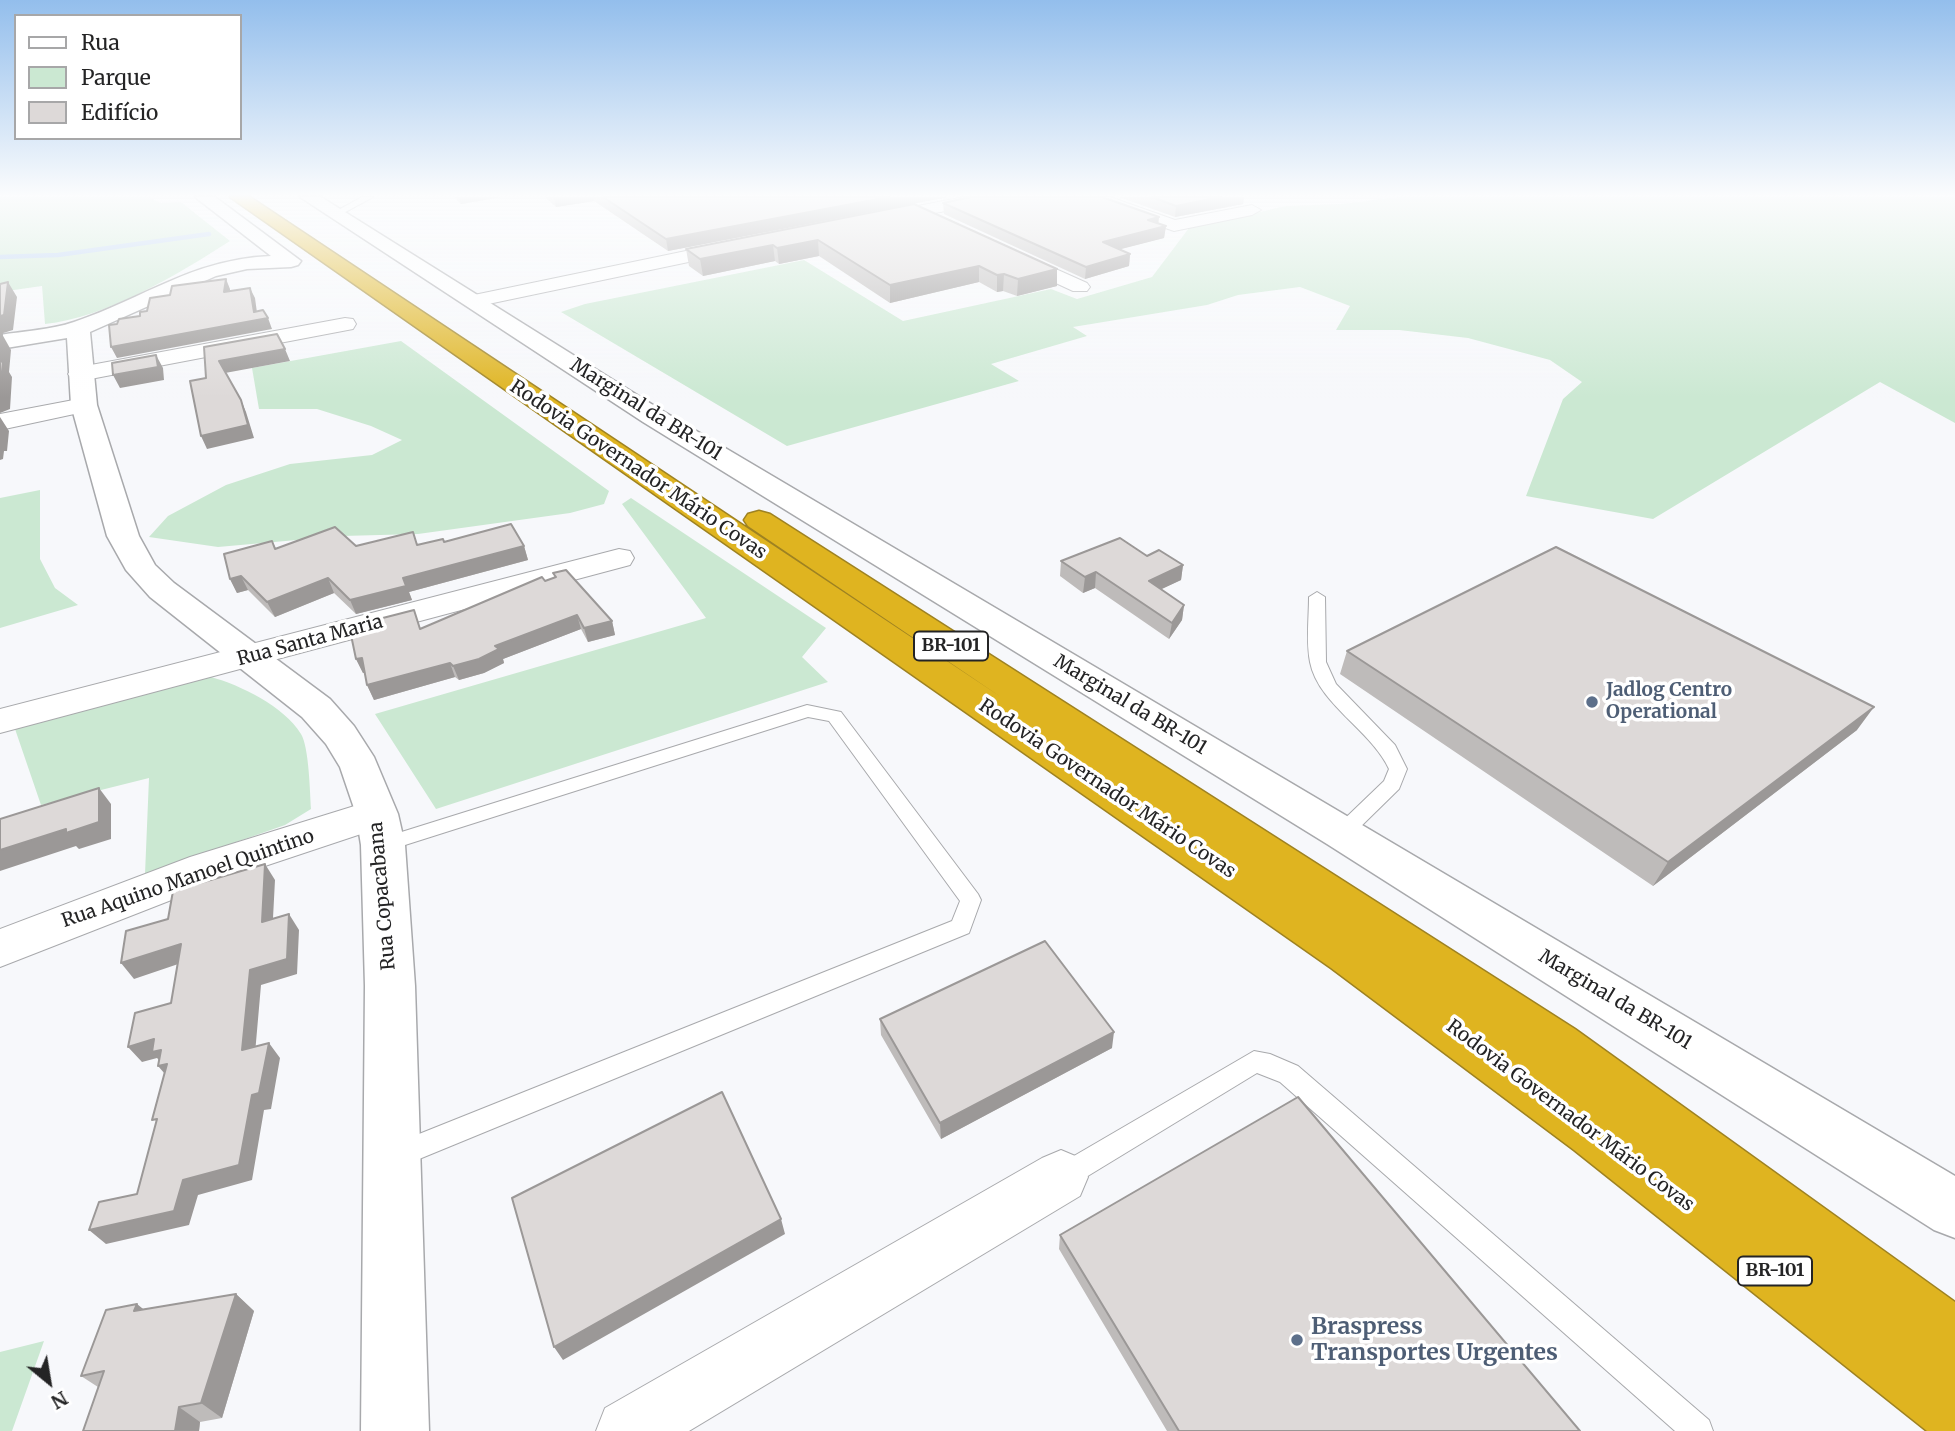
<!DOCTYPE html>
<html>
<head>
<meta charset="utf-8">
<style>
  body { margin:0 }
  #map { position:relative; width:1955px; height:1431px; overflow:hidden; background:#f7f8fb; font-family:Merriweather,serif }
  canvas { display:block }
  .legend { position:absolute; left:14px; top:14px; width:228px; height:126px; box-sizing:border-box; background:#fff; border:2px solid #a7a7a8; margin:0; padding:9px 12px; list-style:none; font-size:21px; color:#242425 }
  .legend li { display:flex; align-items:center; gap:14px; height:35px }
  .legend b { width:35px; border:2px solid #a7a7a8 }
  .north { position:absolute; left:14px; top:1347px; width:70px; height:70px; -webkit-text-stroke:5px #fff; paint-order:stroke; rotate:150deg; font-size:19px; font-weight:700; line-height:28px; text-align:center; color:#242425 }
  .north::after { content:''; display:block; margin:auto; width:24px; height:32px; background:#242425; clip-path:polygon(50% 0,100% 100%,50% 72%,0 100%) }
</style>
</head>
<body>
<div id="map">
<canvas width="1955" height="1431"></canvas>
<ul class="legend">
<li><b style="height:9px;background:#fff"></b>Rua</li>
<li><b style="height:19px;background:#cbe8d2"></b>Parque</li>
<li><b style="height:19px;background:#ddd9d8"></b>Edifício</li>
</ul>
<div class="north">N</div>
</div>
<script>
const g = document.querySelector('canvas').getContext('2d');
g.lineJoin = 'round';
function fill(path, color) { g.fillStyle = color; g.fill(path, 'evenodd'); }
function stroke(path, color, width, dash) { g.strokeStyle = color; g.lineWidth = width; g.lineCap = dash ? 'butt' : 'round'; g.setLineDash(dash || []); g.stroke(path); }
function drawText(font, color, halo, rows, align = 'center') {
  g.font = font + ' Merriweather,serif'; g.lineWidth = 7; g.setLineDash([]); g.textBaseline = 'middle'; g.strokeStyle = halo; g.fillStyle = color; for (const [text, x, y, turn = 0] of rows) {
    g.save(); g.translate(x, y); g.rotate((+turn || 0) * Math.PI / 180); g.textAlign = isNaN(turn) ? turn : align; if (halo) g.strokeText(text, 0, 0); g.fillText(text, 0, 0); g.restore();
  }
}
fill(new Path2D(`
  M0,197H148L160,203L181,202L230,241C179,274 105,318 45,324L42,286L0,292Z
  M1398,197H1955V423L1880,382L1653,519L1526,496L1563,399L1582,382L1550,360L1468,338L1399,330H1336L1350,306L1300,287L1238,295L1207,305L1073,327L1087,336L991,364L1019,381L787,446L561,312L585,304L804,260L903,321L1051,289L1077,299L1152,277L1189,228L1286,206L1342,204Z
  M401,341L609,491L604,504L570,513L418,534L342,536L218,547L149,537L168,516L226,485L290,464L372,455L402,440L371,426L317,409H259L252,368Z
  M40,490V559L55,588L78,605L0,628V498Z
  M631,498L826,628L802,657L828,682L436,809L375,714L706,618L622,504Z
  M211,677C240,685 284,706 301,734C309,747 310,792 311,809L285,825L145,874L149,778L41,805L15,729Z
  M44,1341L12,1431H0V1352Z`), '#cbe8d2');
stroke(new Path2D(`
  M0,257L58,255L209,234`), '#b3cdf1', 4.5);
const lane = new Path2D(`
  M362,197H373L338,216L331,214Z
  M1317,592L1325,597L1326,662L1336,684L1395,745L1407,769L1399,789L1349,838L1342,840L1335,838L1332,833L1335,828L1384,781L1389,769C1371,730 1318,704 1310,662C1306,642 1309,617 1309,597Z
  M807,705L841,712L978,894L981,900L969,933L407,1164L398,1167L389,1164L385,1155L389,1146L952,921L960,901L829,721L808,717L383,852L376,850L373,845L376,840Z
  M1254,1051L1270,1054L1298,1066L1709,1420L1713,1431H1675L1280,1082L1257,1073L1073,1185L1064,1189L1055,1185L1051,1176L1055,1167Z`);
const street = new Path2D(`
  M964,197H1001L993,202L877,224L868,219L877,214Z
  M1085,197H1110L1175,220L1252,205L1261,210L1252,215L1174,231L1087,201Z
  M734,241L743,247L741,251L474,307L467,305L464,301L467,297L474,295Z
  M1011,249L1087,283L1090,287L1087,291H1073L1004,259L1002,255Z
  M345,318L353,319L356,324L353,329L80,381L72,379L68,374L72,369L80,367Z
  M84,398L93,400L96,405L93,410L0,430V414Z
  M619,549L630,551L634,558L630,565L0,733V709Z
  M377,799L391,804L397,814L391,824L220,881L0,967V929L190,857Z
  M1061,1150L1080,1158L1088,1177L1080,1196L689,1431H596L605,1408L1042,1158Z`);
const secondary = new Path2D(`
  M195,197H215L301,261L298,265L291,267L247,269L216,276L90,332L97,405L139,536L155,565L174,583L330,699L354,726L374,757L398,814L405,845L415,986L429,1431H361L365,986L361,845L356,814L340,767L326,744L302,717L150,597L126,570L107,536L71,405L67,338L0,349V335C24,331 51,330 74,322C145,298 193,259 271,256Z
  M300,197H321L661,410L1955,1176V1238L1934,1230L1327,844L643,422Z`);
const highway = new Path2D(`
  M230,197H250L1001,697L748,526L744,520L748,514L759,511L770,514L1575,1029L1955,1302V1431H1927L1574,1150L1331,968Z`);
stroke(lane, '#a8a9ac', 2);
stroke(street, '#a8a9ac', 2);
stroke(secondary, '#a8a9ac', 3);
stroke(highway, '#9e8222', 3);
fill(lane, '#fff');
fill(street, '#fff');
fill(secondary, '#fff');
fill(highway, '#dfb420');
fill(new Path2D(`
  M454,197H502L461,204Z
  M545,197H948L668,251L594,201L556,207Z
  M1119,197H1244L1243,204L1175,217Z
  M943,203L1158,223L1166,226L1164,238L1120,249L1130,254L1129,266L1085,279L944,214Z
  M914,204L1057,269V286L1017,296L1003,291L997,292L979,282L890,303L819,256L779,264L775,261L703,276L689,266L686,249Z
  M272,541L276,548L418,545L444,542L524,546L528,560L409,592L412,600L356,614L334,593L275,617L248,590L237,593L230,579Z
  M1147,556L1183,565L1181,580L1161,589L1184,605L1182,620L1169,639L1095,588L1083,593L1060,576L1061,561Z
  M553,573L612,621L615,635L588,642L581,629L503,659L504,663L484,673L459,680L455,677L374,700L367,685L365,673H363L356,659L375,629L371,621L421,629L555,578Z
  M1347,651L1857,730L1653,886L1340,674Z
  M880,1019L1112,1048L941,1139L881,1035Z
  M1060,1235L1580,1431H1167L1059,1249Z
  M236,1294L254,1311L222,1418L200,1422L199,1431H83L98,1387L81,1376L144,1309Z`), '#bebbba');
fill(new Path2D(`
  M459,197H502L461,204Z
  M554,197H593L594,201L556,207Z
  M889,197H948L668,251L666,239Z
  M1221,197H1244L1243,204L1175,217L1176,206Z
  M1159,217L1158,228L1166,226L1164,238L1102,254L1103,242L1148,220Z
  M818,240L819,256L779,264L777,248Z
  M773,245L775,261L703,276L700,259Z
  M1130,254L1129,266L1085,279L1086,267Z
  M979,266V282L890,303V285Z
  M1057,269V286L1017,296L1018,279Z
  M1004,274L1003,291L997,292V275Z
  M226,279L230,289L229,302L224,292Z
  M8,282L17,297L13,330L0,334V316Z
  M250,288L255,298L258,320L268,318L272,329L117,358L111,347L254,312Z
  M2,334L11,350L9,372L12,377L10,409L0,413V352Z
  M285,349L290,361L225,373L219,361Z
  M156,355L163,368L164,380L120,388L113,375Z
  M241,400L246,412L254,438L207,449L201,436Z
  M0,417L9,431L7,451H4L3,459L0,460Z
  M524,546L528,560L409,592L412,600L356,614L350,600L403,578Z
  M1183,565L1181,580L1147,596L1149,581Z
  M1096,572L1095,588L1083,593L1085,577Z
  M241,576L248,590L237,593L230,579Z
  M328,578L334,593L275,617L267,602Z
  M1184,605L1182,620L1169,639L1172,623Z
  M577,615L581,629L503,659L504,663L484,673L459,680L453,666L495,646Z
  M612,621L615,635L588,642L584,628Z
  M362,658L369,672L363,673L356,659Z
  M450,663L455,677L374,700L367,685Z
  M1874,707L1857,730L1653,886L1668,862Z
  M99,788L111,804V839L79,849L76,846L0,871V850Z
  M265,864L275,880L272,937L262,922Z
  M289,914L299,930L297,974L261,985L254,1065L242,1050L250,970Z
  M181,944L193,959L134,979L121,963Z
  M1114,1032L1112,1048L941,1139L940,1123Z
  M154,1039L181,1079L172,1082L158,1066L164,1065L157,1058L142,1062L128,1047Z
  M269,1043L280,1058L271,1109L264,1110L252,1180L198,1195L189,1225L106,1244L89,1230L183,1180L252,1095Z
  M781,1219L785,1234L563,1360L554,1347Z
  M236,1294L254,1311L222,1418L201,1403Z
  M137,1304L158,1321L134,1311Z
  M179,1407L200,1422L199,1431H175Z`), '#9b9897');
const building = new Path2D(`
  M603,197H889L666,239Z
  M971,197H1102L1159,217L1148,220L1166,226L1103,242L1130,254L1086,267L943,203Z
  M1152,197H1221L1176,206Z
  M914,204L1057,269L1018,279L1004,274L997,275L979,266L890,285L818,240L777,248L773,245L700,259L686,249Z
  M226,279L224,292L250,288L254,312L263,310L268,318L111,347L109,325L117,324L119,319L140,316V312L147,311L150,298L170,295L172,286Z
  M8,282L4,315L0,316V284Z
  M0,334H2L0,352Z
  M277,334L285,349L219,361L241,400L248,425L201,436L190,381L206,378L204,347Z
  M156,355L158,367L113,375L112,363Z
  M3,361L0,392V362Z
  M511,524L524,546L403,578L406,586L350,600L328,578L267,602L241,576L230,579L224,554L272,541L275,549L335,527L356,546L413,532L417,545L443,539L444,542Z
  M1120,538L1147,556L1159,550L1183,565L1149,581L1184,605L1172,623L1096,572L1085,577L1061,561Z
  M1556,547L1874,707L1668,862L1347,651Z
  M566,570L612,621L584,628L577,615L495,646L499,649L479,659L453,666L450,663L367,685L362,658L356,659L351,635L378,628L371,621L414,610L420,629L542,577L545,581L556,577L553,573Z
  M99,788V822L66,833V829L0,850V819Z
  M265,864L262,922L289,914L287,959L250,970L242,1050L269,1043L259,1093L252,1095L239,1165L183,1180L174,1211L89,1230L99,1202L137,1194L157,1119L152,1120L167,1064L158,1066L161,1050L152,1052L154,1039L128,1047L135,1013L171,1003L181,944L121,963L126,931L168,919L173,891Z
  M1045,941L1114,1032L940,1123L880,1019Z
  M722,1092L781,1219L554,1347L512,1198Z
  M1298,1097L1580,1431H1179L1060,1235Z
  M236,1294L201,1403L179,1407L175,1431H83L104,1371L81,1376L106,1310L137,1304L134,1311Z`);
fill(building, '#ddd9d8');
stroke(building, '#9b9897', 2);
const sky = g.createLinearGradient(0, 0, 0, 398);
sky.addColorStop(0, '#93beec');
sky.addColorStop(0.49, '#fbfcfd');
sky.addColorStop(1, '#fbfcfd00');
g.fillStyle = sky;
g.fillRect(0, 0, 1955, 398);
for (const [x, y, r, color] of [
  [1592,702,7,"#5c6f8a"],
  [1297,1340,7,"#5c6f8a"]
]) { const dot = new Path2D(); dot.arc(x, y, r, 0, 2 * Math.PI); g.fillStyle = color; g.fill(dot); stroke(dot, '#fff', 2.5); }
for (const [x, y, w] of [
  [951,646,74],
  [1775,1271,74]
]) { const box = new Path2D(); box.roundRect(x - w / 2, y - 14.5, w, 29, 5); g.fillStyle = '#fff'; g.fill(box); stroke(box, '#242425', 2); }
drawText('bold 18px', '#242425', null, [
  ["BR-101",951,646],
  ["BR-101",1775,1271]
]);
drawText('19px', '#242425', '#fff', [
  ["Marginal da BR-101",646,410,32],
  ["Rodovia Governador Mário Covas",638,470,34],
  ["Rua Santa Maria",310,641,-15],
  ["Marginal da BR-101",1130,705,31],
  ["Rodovia Governador Mário Covas",1107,789,34],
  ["Rua Aquino Manoel Quintino",188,879,-19],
  ["Rua Copacabana",383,896,-95],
  ["Marginal da BR-101",1615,1000,31],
  ["Rodovia Governador Mário Covas",1570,1116,37]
]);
drawText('bold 19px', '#4e5e75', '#fff', [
  ["Jadlog Centro",1606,691],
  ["Operational",1606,713]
], 'left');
drawText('bold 23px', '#4e5e75', '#fff', [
  ["Braspress",1311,1327],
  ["Transportes Urgentes",1311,1353]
], 'left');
</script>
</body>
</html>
